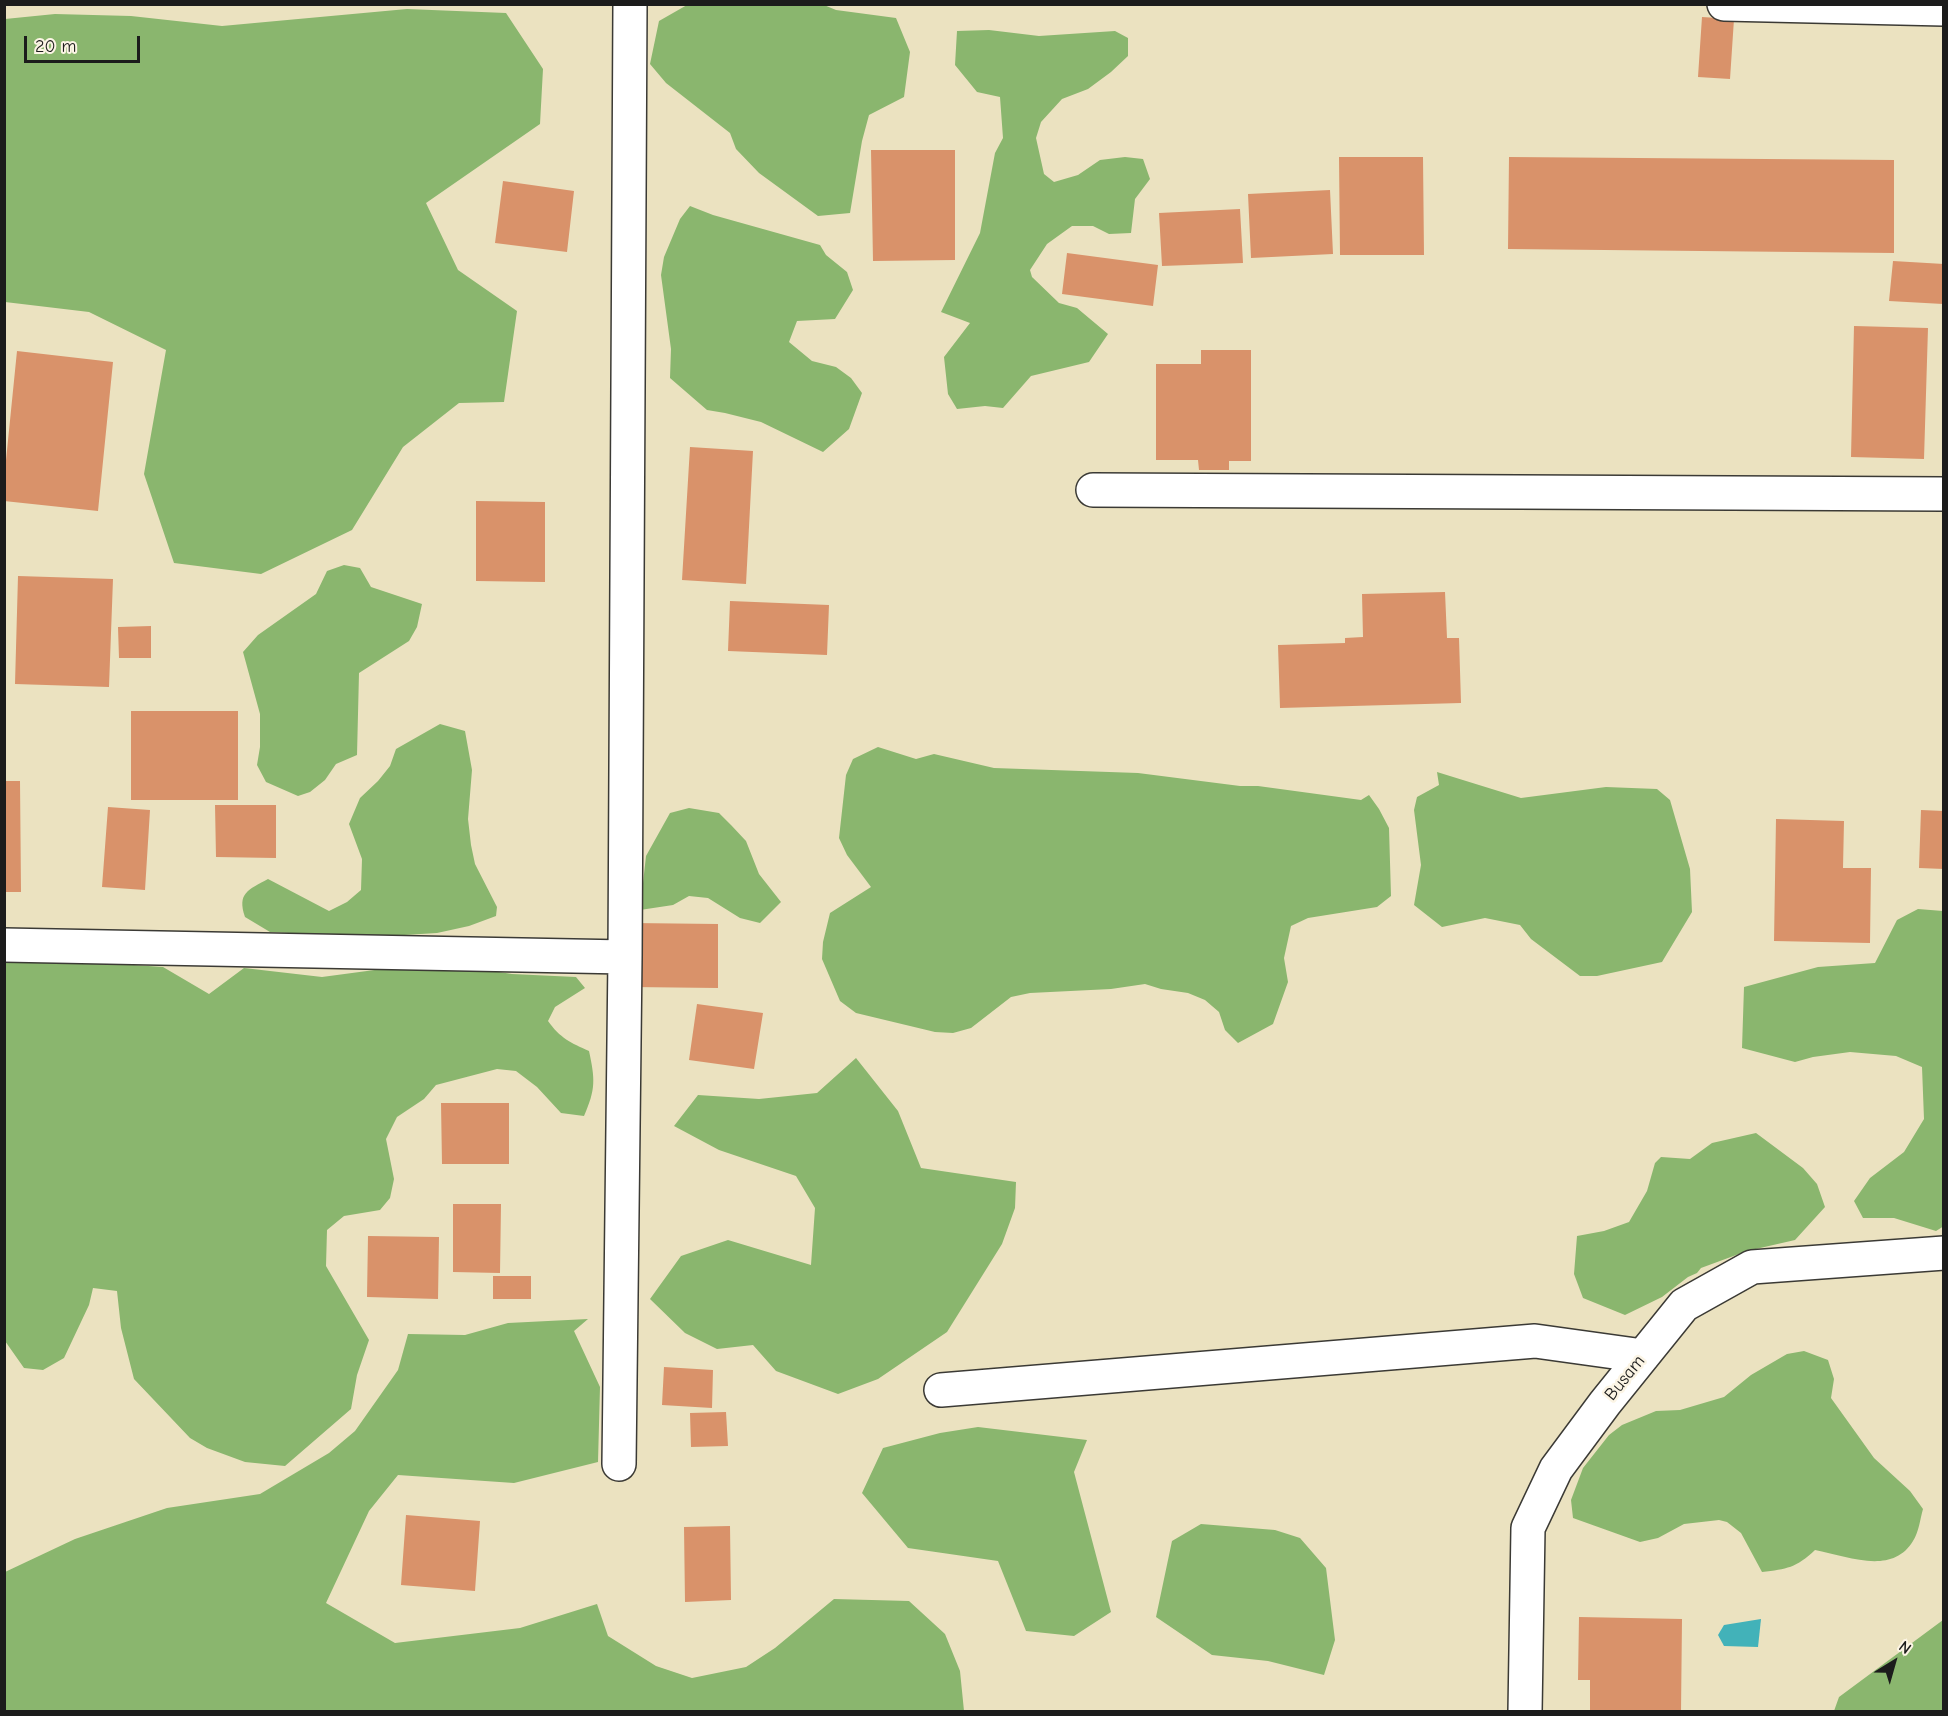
<!DOCTYPE html>
<html>
<head>
<meta charset="utf-8">
<style>
  body { margin:0 }
  #map { position:relative; width:1948px; height:1716px; overflow:hidden; background:#ebe2c0; font-family:"Comic Neue",sans-serif }
  canvas { display:block }
  .frame { position:absolute; inset:0; border:6px solid #1c1c1c; pointer-events:none }
  .north { position:absolute; left:1864px; top:1632px; width:60px; height:60px; -webkit-text-stroke:4px #fcf5e5; paint-order:stroke; rotate:37deg; font-size:16px; font-weight:700; line-height:24px; text-align:center; color:#1c1c1c }
  .north::after { content:''; display:block; margin:auto; width:21px; height:27px; background:#1c1c1c; clip-path:polygon(50% 0,100% 100%,50% 72%,0 100%) }
  .scale { position:absolute; left:24px; top:36px; width:116px; height:27px; box-sizing:border-box; border:3px solid #1c1c1c; border-top:0; padding-left:8px; font-size:18px; line-height:21px; white-space:nowrap; color:#1c1c1c; -webkit-text-stroke:4px #fcf5e5; paint-order:stroke }
</style>
</head>
<body>
<div id="map">
<canvas width="1948" height="1716"></canvas>
<div class="frame"></div>
<div class="north">N</div>
<div class="scale">20 m</div>
</div>
<script>
const g = document.querySelector('canvas').getContext('2d');
g.lineJoin = 'round';
function fill(path, color) { g.fillStyle = color; g.fill(path, 'evenodd'); }
function stroke(path, color, width, dash) { g.strokeStyle = color; g.lineWidth = width; g.lineCap = dash ? 'butt' : 'round'; g.setLineDash(dash || []); g.stroke(path); }
function drawText(font, color, halo, rows, align = 'center') {
  g.font = font + ' "Comic Neue",sans-serif'; g.lineWidth = 5; g.setLineDash([]); g.textBaseline = 'middle'; g.strokeStyle = halo; g.fillStyle = color; for (const [text, x, y, turn = 0] of rows) {
    g.save(); g.translate(x, y); g.rotate((+turn || 0) * Math.PI / 180); g.textAlign = isNaN(turn) ? turn : align; if (halo) g.strokeText(text, 0, 0); g.fillText(text, 0, 0); g.restore();
  }
}
fill(new Path2D(`
  M687,5H824L836,10L896,18L910,52L904,97L869,115L862,141L850,213L818,216L759,173L736,149L730,133L666,83L650,64L659,21Z
  M407,9L506,13L543,69L540,124L426,203L458,270L517,311L504,402L459,403L403,447L352,530L261,574L174,563L144,474L166,350L89,312L5,302V19L55,14L131,16L222,26Z
  M989,30L1039,36L1115,31L1128,38V56L1111,72L1088,89L1062,99L1041,122L1036,138L1044,174L1054,182L1078,175L1100,160L1125,157L1143,159L1150,179L1135,199L1131,233L1109,234L1093,226H1072L1047,244L1030,270L1032,277L1059,303L1077,308L1108,334L1089,362L1031,376L1003,408L985,406L957,409L948,394L944,357L970,323L941,312L980,233L995,153L1003,138L1000,97L977,92L955,65L957,31Z
  M690,206L713,215L820,245L826,255L847,272L853,290L835,319L797,321L789,342L812,361L836,367L851,378L862,393L849,429L823,452L761,422L725,413L707,410L670,378L671,349L661,275L664,257L680,219Z
  M344,565L360,568L371,587L422,604L417,627L409,641L359,673L357,755L336,764L325,780L310,792L298,796L266,782L257,765L260,747V714L243,652L258,635L316,594L327,571Z
  M440,724L465,731L472,770L468,819L471,845L475,864L497,907L496,916L469,926L437,933L372,937L270,932L245,917C237,893 248,890 268,879L329,911L347,902L361,890L362,859L349,824L360,798L378,781L390,766L396,749Z
  M878,747L916,759L934,754L994,768L1138,773L1240,786H1258L1361,800L1369,795L1379,809L1389,828L1391,896L1377,907L1308,918L1291,926L1284,958L1288,982L1273,1024L1238,1043L1225,1030L1219,1012L1205,1000L1188,993L1161,989L1145,984L1111,989L1030,993L1011,997L971,1028L953,1033L935,1032L856,1013L840,1001L822,959L823,942L830,913L871,887L847,855L839,838L846,775L853,759Z
  M1437,772L1521,798L1606,787L1657,789L1670,800L1690,869L1692,912L1662,962L1597,976H1580L1531,939L1520,925L1485,918L1442,927L1414,905L1421,865L1414,810L1417,797L1439,785Z
  M689,808L719,813L731,825L746,841L759,874L781,902L760,923L740,918L708,898L689,896L673,905L640,910L646,856L670,813Z
  M1918,909L1943,911L1944,1226L1936,1231L1894,1218H1863L1854,1201L1870,1178L1904,1152L1924,1119L1922,1067L1896,1056L1850,1052L1813,1057L1795,1062L1742,1048L1744,987L1818,967L1875,963L1897,920Z
  M4,956L163,967L209,994L244,968L322,977L397,967L473,968L512,974L576,977L585,988L555,1007L548,1021C560,1038 571,1043 589,1051C595,1079 596,1089 584,1116L561,1113L537,1087L516,1071L497,1069L436,1085L424,1099L397,1117L386,1139L394,1179L390,1198L380,1210L344,1216L327,1230L326,1266L369,1340L357,1375L351,1409L285,1466L245,1462L207,1448L190,1438L134,1379L121,1328L117,1291L93,1288L89,1305L64,1358L43,1370L24,1368L5,1341Z
  M856,1058L898,1111L921,1168L1016,1182L1015,1208L1002,1244L947,1332L878,1379L838,1394L776,1371L753,1345L717,1349L685,1333L650,1299L681,1256L728,1240L811,1265L815,1208L796,1176L719,1150L674,1126L698,1095L759,1099L817,1093Z
  M1756,1133L1803,1168L1817,1184L1825,1207L1795,1240L1747,1251L1701,1268L1697,1273L1688,1277L1662,1297L1625,1315L1583,1298L1574,1274L1577,1236L1604,1231L1629,1222L1647,1191L1655,1163L1661,1157L1690,1159L1712,1143Z
  M588,1319L574,1331L600,1387L598,1462L514,1483L398,1475L369,1511L326,1603L395,1643L520,1628L597,1604L608,1636L656,1666L692,1678L746,1667L775,1648L834,1599L909,1601L945,1634L960,1671L964,1711H5V1572L75,1539L167,1508L260,1494L329,1453L355,1431L398,1370L408,1334L465,1335L508,1323Z
  M1804,1351L1828,1360L1834,1379L1831,1398L1874,1458L1910,1491L1923,1509C1920,1519 1919,1532 1913,1541C1892,1576 1847,1556 1815,1550C1796,1568 1787,1569 1762,1572L1741,1533L1727,1522L1719,1520L1684,1524L1658,1538L1640,1542L1573,1518L1571,1500L1583,1468L1609,1435L1622,1425L1656,1411L1680,1410L1724,1397L1751,1375L1787,1354Z
  M978,1427L1087,1440L1074,1472L1111,1612L1074,1636L1026,1631L998,1561L908,1548L862,1493L883,1448L940,1433Z
  M1201,1524L1275,1530L1300,1538L1326,1568L1335,1640L1324,1675L1268,1661L1212,1655L1156,1617L1172,1541Z
  M1943,1620V1711H1834L1839,1697Z`), '#8ab66e');
fill(new Path2D(`
  M1761,1619L1758,1647L1724,1646L1718,1635L1724,1625Z`), '#42b2b9');
fill(new Path2D(`
  M1702,17L1734,19L1730,79L1698,77Z
  M871,150H955V260L873,261Z
  M1339,157H1423L1424,255H1340Z
  M1509,157L1894,160V253L1508,249Z
  M503,181L574,191L567,252L495,243Z
  M1330,190L1333,254L1251,258L1248,194Z
  M1240,209L1243,263L1162,266L1159,213Z
  M1067,253L1158,265L1153,306L1062,294Z
  M1893,261L1944,264L1943,304L1889,301Z
  M1854,326L1928,328L1924,459L1851,457Z
  M1201,350H1251V461H1229V470H1199L1198,460H1156V364H1201Z
  M17,351L113,362L98,511L4,501V480Z
  M690,447L753,451L746,584L682,580Z
  M476,501L545,502V582L476,581Z
  M18,576L113,579L109,687L15,684Z
  M1445,592L1447,638H1459L1461,703L1280,708L1278,645L1345,643V638L1363,637L1362,594Z
  M730,601L829,605L827,655L728,651Z
  M151,626V658H119L118,627Z
  M131,711H238V800H131Z
  M4,781H20L21,892H4Z
  M215,805H276V858L216,857Z
  M108,807L150,810L145,890L102,887Z
  M1921,810L1944,811V869L1919,868Z
  M1776,819L1844,821L1843,868H1871L1870,943L1774,941Z
  M632,923L718,924V988L632,987Z
  M697,1004L763,1013L754,1069L689,1060Z
  M441,1103H509V1164H442Z
  M453,1204H501L500,1273L453,1272Z
  M368,1236L439,1237L438,1299L367,1297Z
  M493,1276H531V1299H493Z
  M664,1367L713,1370L712,1408L662,1405Z
  M726,1412L728,1446L691,1447L690,1413Z
  M406,1515L480,1521L475,1591L401,1585Z
  M730,1526L731,1600L685,1602L684,1527Z
  M1579,1617L1682,1619L1681,1712H1590V1680H1578Z`), '#d9926a');
const minor = new Path2D(`
  M1724,4L1944,9
  M1093,490L1944,494
  M4,945L625,957
  M941,1390L1535,1341L1643,1356
  M619,1464L625,957L630,4
  M1525,1712L1528,1528L1556,1469L1605,1403L1684,1305L1752,1267L1944,1253`);
stroke(minor, '#3b3a35', 36);
stroke(minor, '#fff', 33);
drawText('18px', '#1c1c1c', '#fcf5e5', [
  ["Busam",1625,1378,-51]
]);
</script>
</body>
</html>
